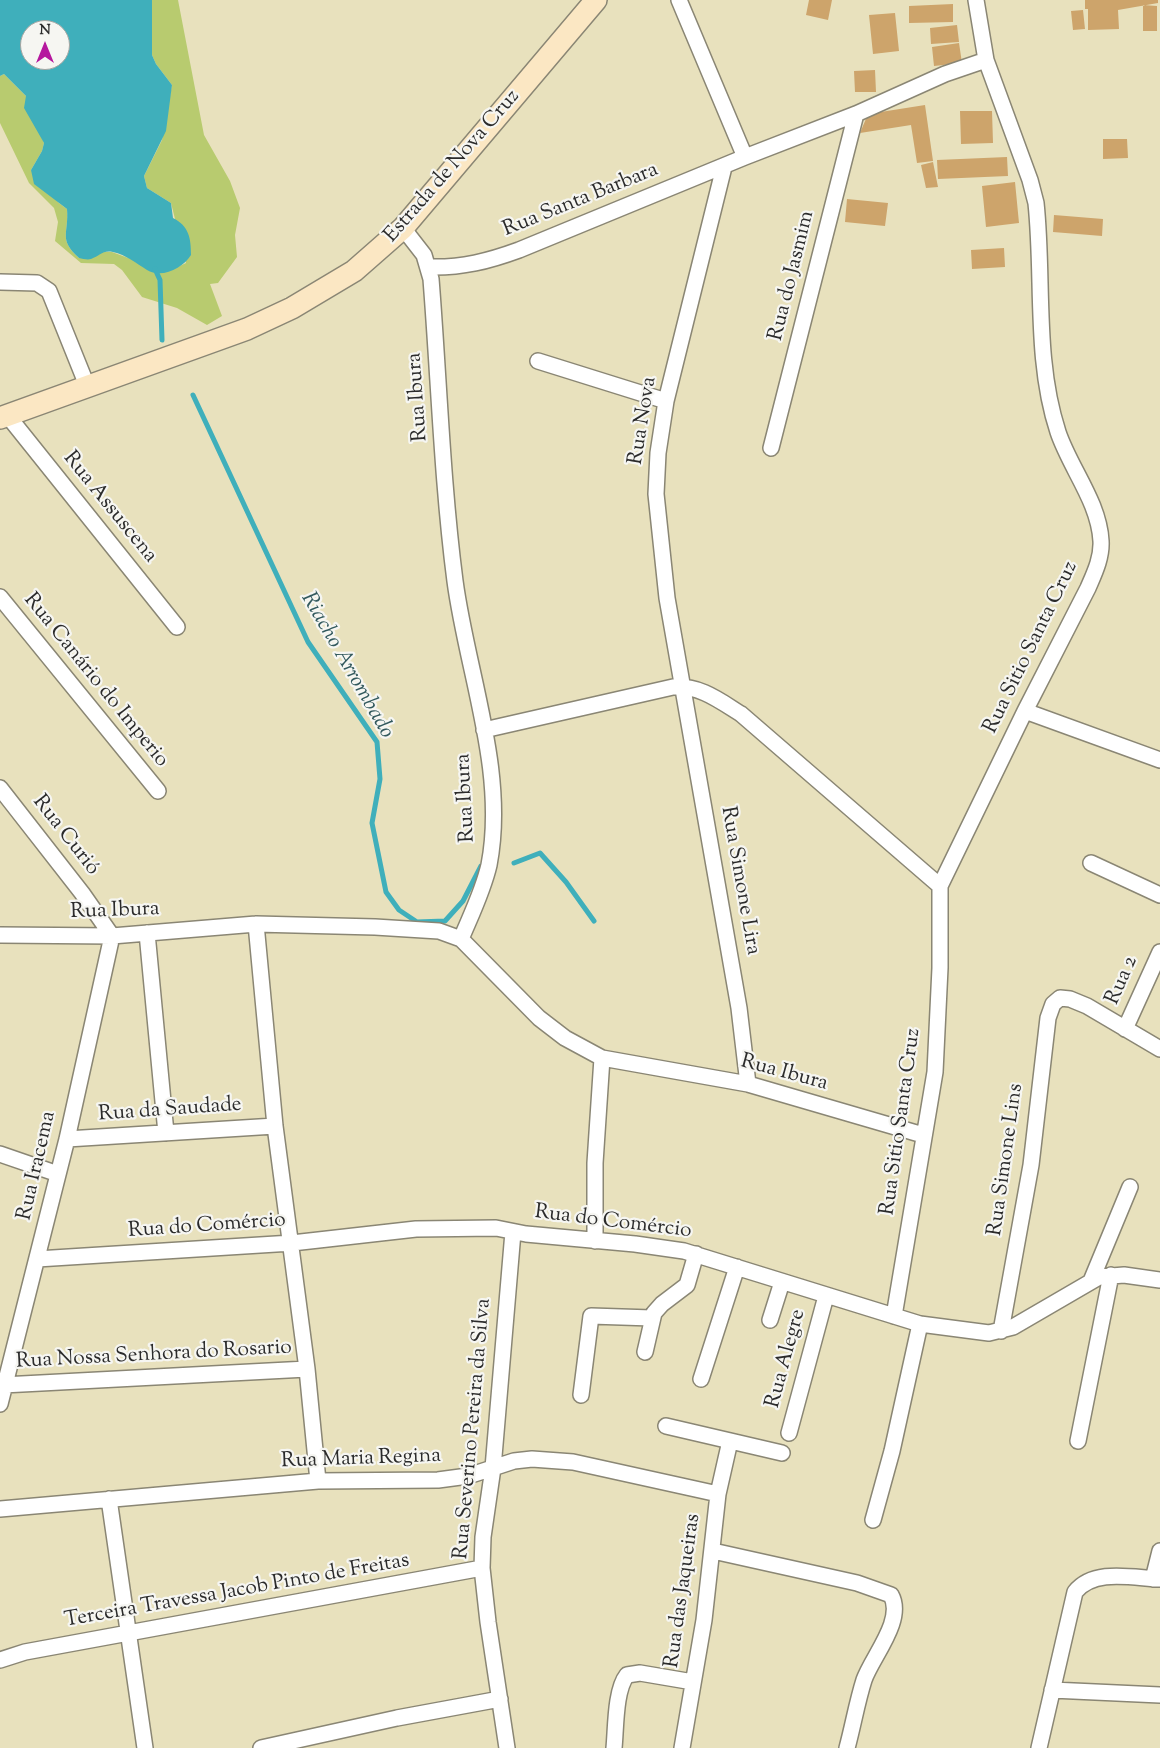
<!DOCTYPE html>
<html>
<head>
<meta charset="utf-8">
<style>
  body { margin:0 }
  #map { position:relative; width:1160px; height:1748px; overflow:hidden; background:#e8e1bd; font-family:"Sorts Mill Goudy",serif }
  canvas { display:block }
  .north { position:absolute; left:20px; top:20px; width:50px; height:50px; box-sizing:border-box; background:#f6f6f2; border:1px solid #a5a5a2; border-radius:50%; rotate:0deg; font-size:14px; font-weight:700; line-height:20px; text-align:center; color:#2b2b2b }
  .north::after { content:''; display:block; margin:auto; width:18px; height:22px; background:#b5179e; clip-path:polygon(50% 0,100% 100%,50% 72%,0 100%) }
</style>
</head>
<body>
<div id="map">
<canvas width="1160" height="1748"></canvas>
<div class="north">N</div>
</div>
<script>
const g = document.querySelector('canvas').getContext('2d');
g.lineJoin = 'round';
function fill(path, color) { g.fillStyle = color; g.fill(path, 'evenodd'); }
function stroke(path, color, width, dash) { g.strokeStyle = color; g.lineWidth = width; g.lineCap = dash ? 'butt' : 'round'; g.setLineDash(dash || []); g.stroke(path); }
function drawText(font, color, halo, rows, align = 'center') {
  g.font = font + ' "Sorts Mill Goudy",serif'; g.lineWidth = 4.5; g.setLineDash([]); g.textBaseline = 'middle'; g.strokeStyle = halo; g.fillStyle = color; for (const [text, x, y, turn = 0] of rows) {
    g.save(); g.translate(x, y); g.rotate((+turn || 0) * Math.PI / 180); g.textAlign = isNaN(turn) ? turn : align; if (halo) g.strokeText(text, 0, 0); g.fillText(text, 0, 0); g.restore();
  }
}
fill(new Path2D(`
  M152,0H178L204,135L230,181L240,208L235,235L237,257L218,283L210,284L222,316L207,325L177,308L142,297L122,270L114,264L81,263L55,241L58,222L54,208L29,183L0,123V76L4,74L26,96L44,143L42,151L31,170L59,203L67,209C69,234 58,239 79,258L100,252H112L139,262L148,270L169,271L186,263L171,203L147,188L144,176L162,140L172,85L156,64L152,55Z`), '#b8cb6f');
fill(new Path2D(`
  M0,0H152V55L156,64L172,85L166,131L144,176L147,188L171,203L173,218C189,226 191,238 191,255C183,268 162,279 147,270C136,263 126,255 113,252C102,250 100,256 91,259C88,260 83,259 79,258C58,239 69,234 67,209L34,184L31,170L42,151L44,143L24,108L26,96L4,74L0,76ZM30,30H60V60H30Z`), '#3fafbb');
stroke(new Path2D(`
  M155,269L160,280L162,340
  M193,395L308,642L377,742L380,779L372,823L386,892L399,910L417,922L445,921L463,901L481,866
  M514,863L540,853L566,882L594,921`), '#3fafbb', 5);
fill(new Path2D(`
  M809,0H832L828,20L806,15Z
  M1085,0H1158V3L1118,10L1119,29L1088,30V9H1085Z
  M953,4V22L909,23V6Z
  M1143,5L1157,6V31H1143Z
  M1083,10L1085,29L1073,30L1071,11Z
  M895,13L899,51L873,54L869,15Z
  M957,25L959,42L931,44L930,28Z
  M959,43L962,63L934,66L932,47Z
  M875,70L876,92H855L854,71Z
  M925,105L933,161L917,163L911,125L860,133L868,114Z
  M960,111H992L993,143L961,144Z
  M1103,139H1127L1128,158L1103,159Z
  M1007,157L1008,176L938,179L937,160Z
  M933,162L938,187L926,188L921,165Z
  M1015,182L1019,223L986,227L982,186Z
  M847,199L888,203L885,226L845,222Z
  M1054,215L1103,219L1102,236L1053,232Z
  M1004,248L1005,267L972,269L971,250Z`), '#cda46b');
const street = new Path2D(`
  M679,0L745,157
  M724,167L666,401L658,453L656,494L667,598L739,1008L748,1084
  M403,228L424,255L431,279C439,380 442,481 455,581C467,672 507,772 489,865C483,891 471,915 461,939
  M429,267C462,268 489,261 519,250L745,157L856,114L945,74L986,60
  M0,282L37,283L49,291L88,388
  M538,361L666,401
  M8,416L177,627
  M771,448L856,114
  M0,597L158,791
  M1025,711L1160,760
  M484,730L673,687C700,685 720,701 741,714L940,886
  M0,788L82,893L112,936L67,1139L0,1404
  M1091,863L1160,895
  M256,924L275,1126L307,1369L318,1481
  M147,933L166,1133
  M0,935L112,936L256,924L375,927L439,931L461,939L539,1018L565,1038L602,1058L748,1084L923,1135
  M1125,1029L1160,952
  M67,1139L275,1126
  M0,1154L58,1174
  M595,1241V1163L602,1058
  M37,1259L292,1243L416,1229L496,1228L526,1234L635,1244L684,1251L920,1324L989,1333L1013,1327L1099,1277L1124,1275L1160,1280
  M1091,1281L1130,1187
  M894,1316L935,1072L940,968V886L1025,711L1088,588C1094,574 1102,558 1101,541C1099,502 1070,468 1058,432C1034,359 1044,279 1036,203L1030,180L986,60L976,0
  M770,1320L782,1282
  M1001,1331L1031,1165L1048,1018L1053,1004L1060,998L1070,999L1087,1006L1160,1049
  M645,1352L654,1313L662,1304L687,1285L696,1254
  M701,1379L737,1267
  M3,1385L307,1369
  M581,1395L591,1316L652,1318
  M666,1426L782,1453
  M789,1433L826,1296
  M1078,1441L1111,1275
  M109,1499L145,1748
  M0,1509L318,1481L438,1480L468,1476L514,1461L532,1459L573,1462L718,1494
  M873,1520L892,1451L920,1324
  M713,1551L857,1583L891,1595C905,1620 872,1657 864,1680C857,1702 853,1726 847,1748
  M1153,1579L1160,1551
  M0,1660L25,1652L482,1568
  M1052,1690L1160,1695
  M261,1748L397,1718L500,1699
  M507,1748L488,1622L482,1568L483,1537L493,1468L513,1232
  M614,1748C616,1728 615,1690 627,1675L640,1673L693,1682
  M682,1748L704,1620L718,1494L730,1441
  M1039,1748L1075,1592C1094,1568 1133,1578 1160,1579`);
const secondary = new Path2D(`
  M0,418L247,329L292,308L354,271L403,228L596,0`);
stroke(street, '#8a8674', 18);
stroke(secondary, '#8a8674', 24);
stroke(street, '#fff', 15);
stroke(secondary, '#fbe7c3', 21);
drawText('21px', '#2b2b2b', '#f6f6f2', [
  ["Estrada de Nova Cruz",453,167,-49],
  ["Rua Santa Barbara",581,201,-22],
  ["Rua do Jasmim",793,276,-76],
  ["Rua Ibura",419,397,-94],
  ["Rua Nova",644,421,-81],
  ["Rua Assuscena",109,508,51],
  ["Rua Sitio Santa Cruz",1032,648,-64],
  ["Rua Canário do Imperio",95,681,51],
  ["Rua Ibura",467,798,-93],
  ["Rua Curió",65,836,52],
  ["Rua Simone Lira",739,881,80],
  ["Rua Ibura",115,912,-2],
  ["Rua 2",1123,981,-66],
  ["Rua Ibura",784,1074,15],
  ["Rua da Saudade",170,1111,-4],
  ["Rua Sitio Santa Cruz",902,1122,-82],
  ["Rua Simone Lins",1007,1160,-82],
  ["Rua Iracema",38,1166,-77],
  ["Rua do Comércio",613,1223,7],
  ["Rua do Comércio",207,1227,-4],
  ["Rua Nossa Senhora do Rosario",154,1356,-3],
  ["Rua Alegre",787,1359,-75],
  ["Rua Severino Pereira da Silva",474,1429,-85],
  ["Rua Maria Regina",361,1460,-2],
  ["Rua das Jaqueiras",684,1591,-82],
  ["Terceira Travessa Jacob Pinto de Freitas",237,1592,-10]
]);
drawText('italic 22px', '#32595d', '#f6f6f2', [
  ["Riacho Arrombado",346,666,60]
]);
</script>
</body>
</html>
